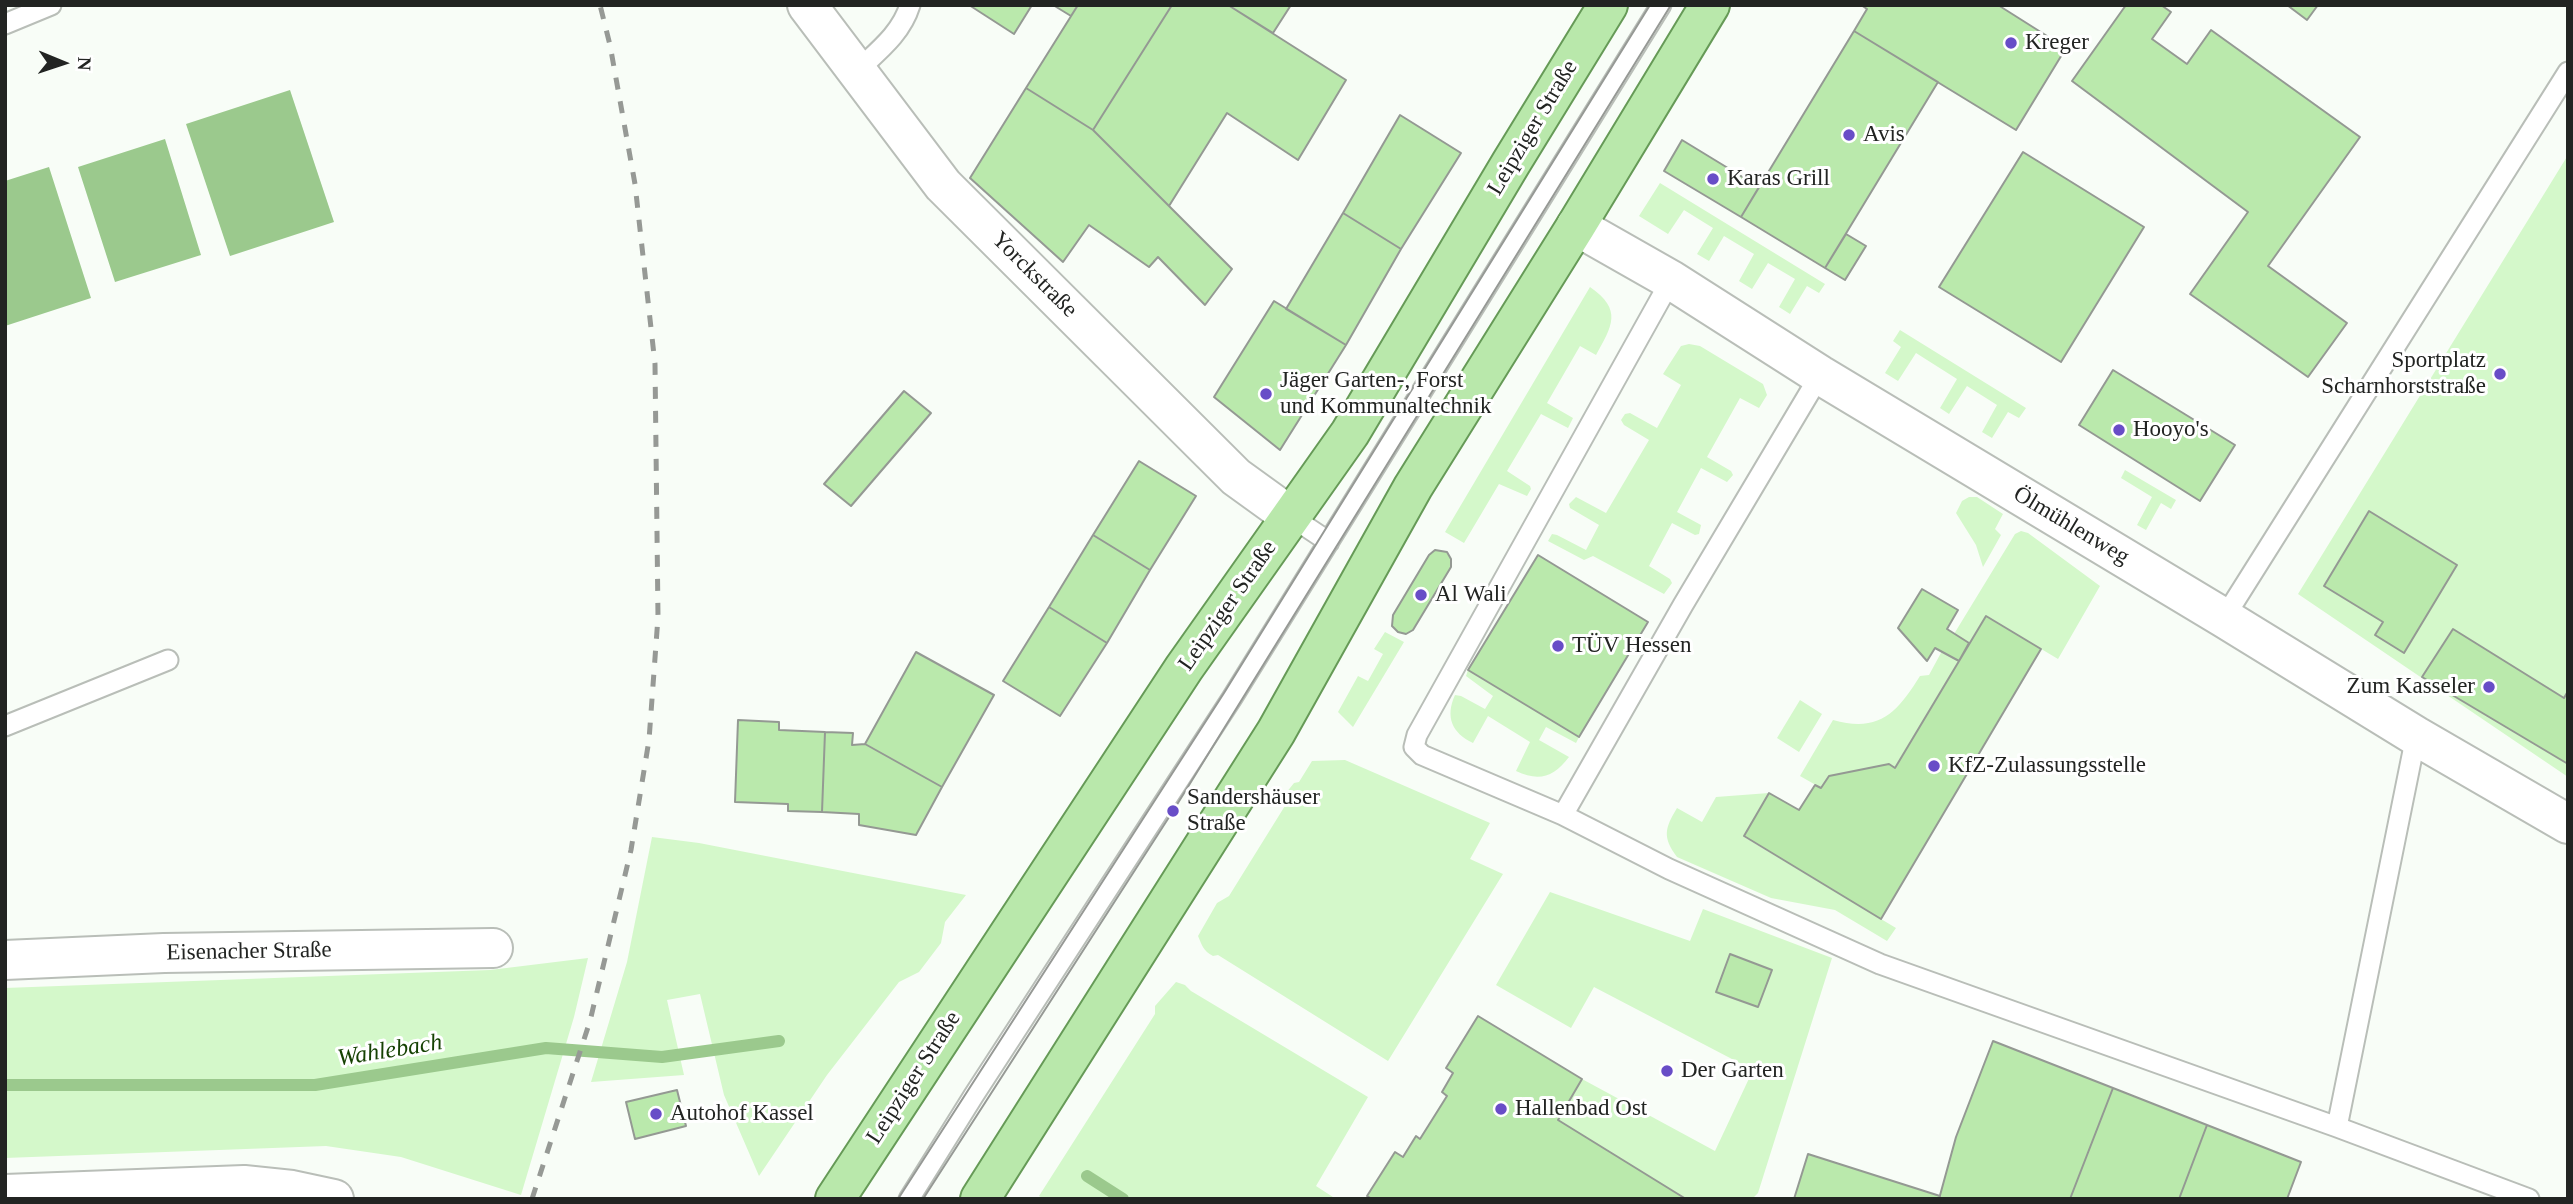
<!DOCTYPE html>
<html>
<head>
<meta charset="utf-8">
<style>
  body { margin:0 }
  #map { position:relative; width:2573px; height:1204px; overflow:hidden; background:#f8fdf7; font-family:Georgia,serif }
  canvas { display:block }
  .frame { position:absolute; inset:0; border:7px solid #222422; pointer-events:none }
  .north { position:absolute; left:28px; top:28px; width:70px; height:70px; -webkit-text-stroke:5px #fff; paint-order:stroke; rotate:92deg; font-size:19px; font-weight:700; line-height:28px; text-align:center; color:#222422 }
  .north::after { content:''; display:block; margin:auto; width:24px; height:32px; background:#222422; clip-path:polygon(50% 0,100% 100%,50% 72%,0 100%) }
</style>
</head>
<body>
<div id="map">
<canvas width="2573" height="1204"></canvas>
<div class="frame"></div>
<div class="north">N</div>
</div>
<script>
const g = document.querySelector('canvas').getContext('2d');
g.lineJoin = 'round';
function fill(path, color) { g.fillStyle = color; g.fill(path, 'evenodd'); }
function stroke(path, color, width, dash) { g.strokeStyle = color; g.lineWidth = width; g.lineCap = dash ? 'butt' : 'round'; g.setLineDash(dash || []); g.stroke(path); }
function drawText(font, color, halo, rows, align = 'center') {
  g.font = font + ' Georgia,serif'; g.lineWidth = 6; g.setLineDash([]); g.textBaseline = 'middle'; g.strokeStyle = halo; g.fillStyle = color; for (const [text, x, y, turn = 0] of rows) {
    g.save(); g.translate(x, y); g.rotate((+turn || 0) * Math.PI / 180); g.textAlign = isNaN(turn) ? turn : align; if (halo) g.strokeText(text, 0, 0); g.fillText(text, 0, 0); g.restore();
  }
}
fill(new Path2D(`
  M2568,155V777L2298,594Z
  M1660,183L1825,284L1819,293L1807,286L1790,314L1779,307L1795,279L1768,263L1752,289L1739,281L1754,254L1724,236L1709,261L1697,254L1713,228L1684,210L1668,234L1639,216Z
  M1590,287C1623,310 1612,326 1596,355L1580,346L1547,403L1573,418L1568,428L1541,414L1507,471L1530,486L1531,489L1527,496L1499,484L1464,543L1445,532Z
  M1900,330L2026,408L2019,418L2008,412L1992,438L1982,432L1997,405L1967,386L1949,414L1940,408L1957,379L1916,353L1898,381L1885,373L1901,347L1893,341Z
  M1689,344L1700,346L1763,384L1767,395L1759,408L1740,398L1707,457L1731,471L1733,475L1727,482L1701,468L1677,512L1701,525L1699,534L1695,535L1672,523L1649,566L1670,579L1672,583L1664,594L1593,556L1584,560L1548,541L1552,534L1557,535L1586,550L1599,525L1570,508L1569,504L1576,497L1606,513L1649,440L1624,425L1621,420L1625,414L1630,413L1657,428L1681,385L1663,374L1681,346Z
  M2125,470L2176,500L2171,509L2161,503L2146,530L2137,525L2152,497L2121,478Z
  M1969,497H1977L2003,514L1995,529L2001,535L1983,567L1976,545L1956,513L1962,501Z
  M2021,531L2028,533L2100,586L2058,659L1986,616L1969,643L1954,634L2015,534Z
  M1385,632L1404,642L1353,727L1338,712L1358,676L1368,681L1383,654L1374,649Z
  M1942,651L1959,661L1895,768L1889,764L1829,776L1821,788L1800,776L1833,720C1879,733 1897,713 1920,676L1929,675Z
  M1468,670L1579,737L1576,743L1546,727L1539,740L1569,757C1554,777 1539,782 1516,771L1530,742L1488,716L1473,743C1452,733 1445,717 1455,695L1461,696L1485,709L1493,696L1466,676Z
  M1800,700L1822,714L1799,752L1777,738Z
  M1345,760L1490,823L1470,859L1503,874L1388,1061L1218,955L1213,956C1203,951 1202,945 1198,936L1217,903L1229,896L1288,801L1286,793L1294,783L1299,782L1312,761Z
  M1769,793L1744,837L1896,928L1887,941L1835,910L1771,898L1677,857C1662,837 1665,828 1677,808L1702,822L1716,797Z
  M652,837L699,843L966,895L945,922L941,943L919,972L899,982L827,1075L759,1176L724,1095L700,994L667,1000L684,1075L591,1082L627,962Z
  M1550,892L1690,941L1703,909L1832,958L1758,1193L1752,1199H1686L1558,1120L1582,1079L1715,1151L1753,1070L1594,987L1571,1028L1496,985Z
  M588,958L574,1017L521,1195L401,1157L326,1146L5,1158V988L490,970Z
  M1176,982L1185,985L1191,991L1368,1097L1316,1186L1336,1199H1044L1039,1196L1155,1014V1006Z`), '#d4f8ca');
fill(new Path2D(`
  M290,90L334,222L230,256L186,124Z
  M165,139L201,255L115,282L78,167Z
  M49,167L91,298L5,326V181Z`), '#9bc98d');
stroke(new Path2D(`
  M5,1085H315L546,1048L662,1057L779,1041
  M1087,1176L1123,1199`), '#9bc98d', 12);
const building = new Path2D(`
  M969,5H1032L1014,34Z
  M1053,5H1078L1071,16Z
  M1078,5H1172L1093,130L1026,88Z
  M1172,5H1228L1346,80L1298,160L1227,113L1169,206L1093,130Z
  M1228,5H1291L1273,33Z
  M1861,5H1998L2066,48L2016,130L1854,31L1867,9Z
  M2126,5H2161L2171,12L2152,39L2187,64L2211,30L2360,137L2268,266L2347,323L2308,377L2190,294L2248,212L2072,81Z
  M2287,5H2318L2307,20Z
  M1854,31L1938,82L1825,268L1741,217Z
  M1026,88L1093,130L1232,269L1205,305L1158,257L1149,267L1089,225L1063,262L970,178Z
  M1400,115L1461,153L1401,249L1343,213Z
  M1682,140L1759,187L1741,217L1664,171Z
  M2023,152L2144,227L2061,362L1939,287Z
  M1343,213L1401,249L1346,345L1286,309Z
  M1846,234L1866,246L1845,280L1825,268Z
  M1274,301L1346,345L1280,450L1214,397Z
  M2113,370L2235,445L2200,501L2079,425Z
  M904,391L931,413L851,506L824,484Z
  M1139,461L1196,496L1150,570L1093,535Z
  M2369,511L2457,565L2404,653L2375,635L2383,622L2324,586Z
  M1093,535L1150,570L1107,643L1049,607Z
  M1435,550L1447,552L1451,559V567L1413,630L1406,634L1398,632L1392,626L1393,615L1429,555Z
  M1538,555L1648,622L1579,737L1468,670Z
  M1922,589L1958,610L1947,629L1969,643L1959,661L1935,648L1927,661L1898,628Z
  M1049,607L1107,643L1060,716L1003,681Z
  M1986,616L2041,649L1881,919L1744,836L1769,793L1799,810L1815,785L1821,788L1829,776L1889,764L1895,768Z
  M2453,629L2564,698L2568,691V764L2422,677Z
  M916,652L994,695L942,787L865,744Z
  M738,720L779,722V730L825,732L822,812L788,811V804L735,802Z
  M825,732L853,733L852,745L865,744L942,787L916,835L859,825V814L822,812Z
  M1730,954L1772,970L1758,1007L1716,992Z
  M1478,1016L1582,1079L1558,1120L1686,1199H1372L1367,1196L1395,1152L1403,1157L1416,1136L1420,1139L1447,1096L1442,1092L1453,1073L1446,1068Z
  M1993,1041L2113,1088L2070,1199H1939L1956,1137Z
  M2113,1088L2207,1125L2179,1199H2070Z
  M677,1090L686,1126L635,1139L626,1102Z
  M2207,1125L2301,1162L2287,1199H2179Z
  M1808,1154L1940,1196L1939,1199H1794Z`);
fill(building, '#bae9ac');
stroke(building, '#949993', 2);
const service = new Path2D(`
  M5,24L51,5
  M857,71C878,51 901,34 910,5
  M1671,280L1417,735L1414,747L1422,755L1563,815L1669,869L1880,964L2337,1127L2529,1199
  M1290,516L1329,542
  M2224,618L2568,72
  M5,726L168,660
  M1563,815L1683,605L1820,375
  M2337,1127L2416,736
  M909,1199L974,1095L1232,698L1661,5`);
const minor = new Path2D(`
  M807,5L943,185L1236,477L1290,516
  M1576,226L1671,280L1820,375L2224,618L2416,736L2568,824
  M5,960L164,953L493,948
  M5,1194L244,1185L292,1190L334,1199`);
const primary = new Path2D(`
  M835,1199L1184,668L1350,433L1511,163L1608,5
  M980,1199L1276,732L1413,487L1576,226L1710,5`);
stroke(service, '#b9beb8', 23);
stroke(minor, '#b9beb8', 42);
stroke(primary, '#669a57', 42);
stroke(service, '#fff', 19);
stroke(minor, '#fff', 38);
stroke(primary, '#b9e8ab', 38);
stroke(new Path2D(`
  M898,1199L1224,693L1650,5
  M923,1199L1173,811L1671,5`), '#969995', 2);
stroke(new Path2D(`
  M532,1199L590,1021L631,850L649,740L658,617L655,364L635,184L610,45L600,5`), '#969995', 5, [12, 12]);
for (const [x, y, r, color] of [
  [2011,43,7,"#684dc7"],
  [1849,135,7,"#684dc7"],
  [1713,179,7,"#684dc7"],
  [2500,374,7,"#684dc7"],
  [1266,394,7,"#684dc7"],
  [2119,430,7,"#684dc7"],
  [1421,595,7,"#684dc7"],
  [1558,646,7,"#684dc7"],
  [2489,687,7,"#684dc7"],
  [1934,766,7,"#684dc7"],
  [1173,811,7,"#684dc7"],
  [1667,1071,7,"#684dc7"],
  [1501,1109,7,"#684dc7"],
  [656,1114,7,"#684dc7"]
]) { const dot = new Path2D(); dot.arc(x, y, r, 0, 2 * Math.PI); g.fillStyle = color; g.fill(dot); stroke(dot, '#fff', 2.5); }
drawText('23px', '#222422', '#fff', [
  ["Kreger",2025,43],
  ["Avis",1863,135],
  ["Karas Grill",1727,179],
  ["Sportplatz",2486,361,"right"],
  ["Scharnhorststraße",2486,387,"right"],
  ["Jäger Garten-, Forst",1280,381],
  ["und Kommunaltechnik",1280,407],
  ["Hooyo's",2133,430],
  ["Al Wali",1435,595],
  ["TÜV Hessen",1572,646],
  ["Zum Kasseler",2475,687,"right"],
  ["KfZ-Zulassungsstelle",1948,766],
  ["Sandershäuser",1187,798],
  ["Straße",1187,824],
  ["Der Garten",1681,1071],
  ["Hallenbad Ost",1515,1109],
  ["Autohof Kassel",670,1114]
], 'left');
drawText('23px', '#222422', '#fff', [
  ["Leipziger Straße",1533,128,-59],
  ["Yorckstraße",1034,275,45],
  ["Ölmühlenweg",2071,526,31],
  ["Leipziger Straße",1228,606,-55],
  ["Eisenacher Straße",249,952,-1],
  ["Leipziger Straße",914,1078,-57]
]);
drawText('italic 24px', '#164203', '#fff', [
  ["Wahlebach",390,1051,-9]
]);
</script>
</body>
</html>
